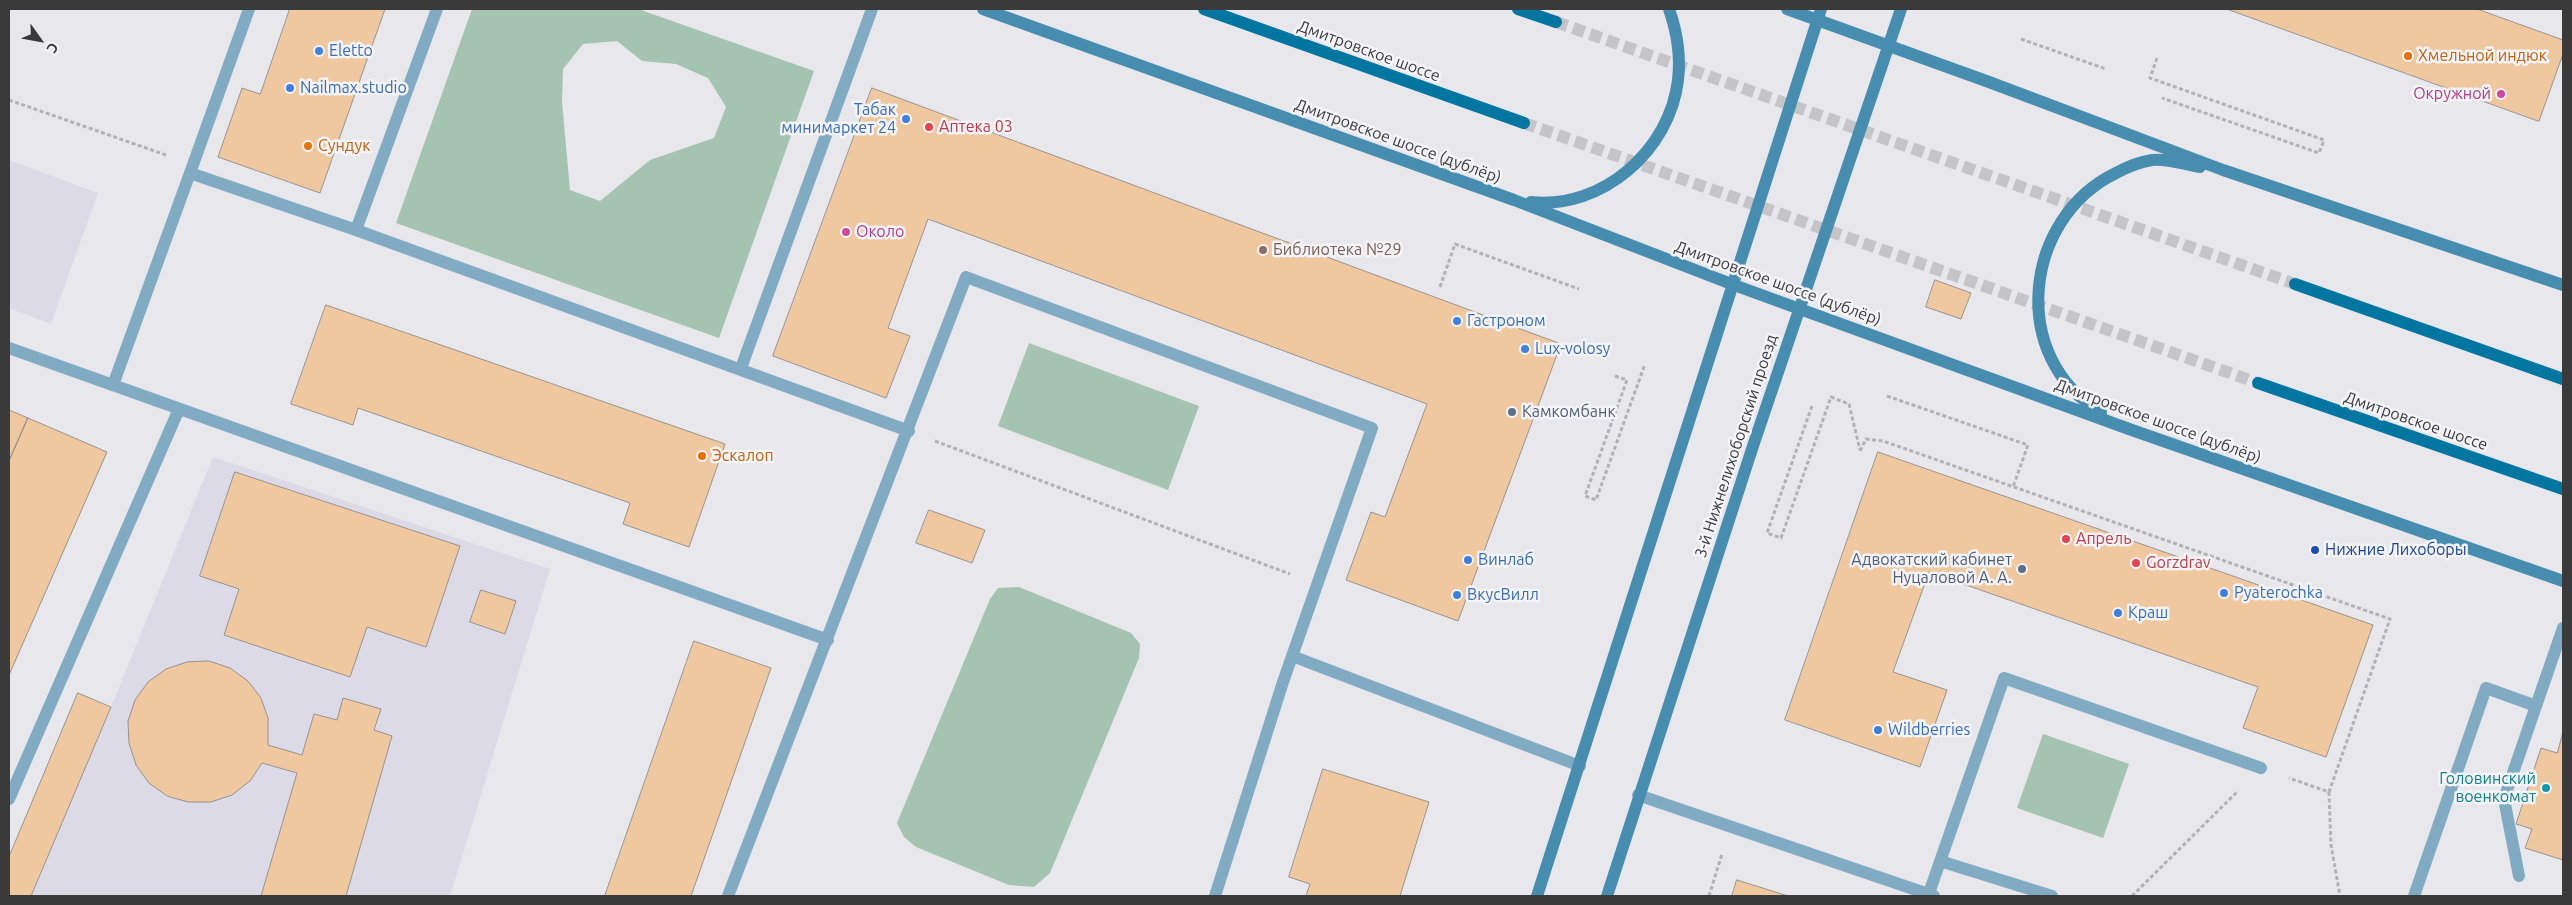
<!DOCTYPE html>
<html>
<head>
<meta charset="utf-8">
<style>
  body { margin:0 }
  #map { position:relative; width:2572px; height:905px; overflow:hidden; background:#e8e7ec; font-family:Ubuntu,sans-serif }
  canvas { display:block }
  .frame { position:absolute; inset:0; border:10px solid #3a3a3b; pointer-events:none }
  .north { position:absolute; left:15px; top:15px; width:50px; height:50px; -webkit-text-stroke:4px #f5f4f9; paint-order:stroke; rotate:122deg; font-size:14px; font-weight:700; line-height:20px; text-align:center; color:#3a3a3b }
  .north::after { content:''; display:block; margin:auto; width:18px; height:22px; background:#3a3a3b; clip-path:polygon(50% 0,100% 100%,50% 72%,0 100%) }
</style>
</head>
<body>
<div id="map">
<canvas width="2572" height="905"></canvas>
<div class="frame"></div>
<div class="north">С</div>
</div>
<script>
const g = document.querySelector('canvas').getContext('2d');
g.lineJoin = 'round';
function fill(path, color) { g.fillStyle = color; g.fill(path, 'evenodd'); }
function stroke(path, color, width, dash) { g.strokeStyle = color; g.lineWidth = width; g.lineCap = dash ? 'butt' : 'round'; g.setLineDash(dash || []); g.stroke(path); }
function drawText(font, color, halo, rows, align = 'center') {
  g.font = font + ' Ubuntu,sans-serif'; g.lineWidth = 5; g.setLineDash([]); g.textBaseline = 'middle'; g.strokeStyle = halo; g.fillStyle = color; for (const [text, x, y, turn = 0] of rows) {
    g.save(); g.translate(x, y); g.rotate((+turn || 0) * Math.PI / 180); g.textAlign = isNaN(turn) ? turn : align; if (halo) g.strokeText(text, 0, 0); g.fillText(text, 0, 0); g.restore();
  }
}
fill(new Path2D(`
  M9,160L98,193L51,324L9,308Z
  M213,457L550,569L450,896H9V857L78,693L111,707Z`), '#dcdae6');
fill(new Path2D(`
  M472,9H638L814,71L719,338L396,223ZM617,41L642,61L676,64L708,78L726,107L714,138L650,160L600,201L570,190L562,102L563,69L583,44Z
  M1029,343L1199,406L1168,490L998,426Z
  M1019,587L1131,633L1140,644L1139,658L1050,873L1034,887L1009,885L916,847L904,837L897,823L990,599L998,588Z
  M2043,734L2129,764L2103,838L2017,808Z`), '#a4c3b0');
const building = new Path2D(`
  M290,9H385L320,193L218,157L242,88L260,94Z
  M2227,9H2477L2563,40V54L2539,121Z
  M872,88L1561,344L1458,621L1346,580L1371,512L1385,517L1427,404L928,219L888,328L910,336L886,398L773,356Z
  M1935,280L1971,293L1961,319L1926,307Z
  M326,305L725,444L689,547L623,524L630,503L358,408L353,425L291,404Z
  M9,410L28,418L9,461Z
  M28,418L107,452L9,675V461Z
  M1878,452L2373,625L2326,757L2243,728L2258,687L1929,572L1893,672L1947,690L1920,767L1785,720Z
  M235,472L460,546L426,647L367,627L350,677L224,635L239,589L200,576Z
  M929,510L985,530L972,563L916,543Z
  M481,590L516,601L505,634L470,622Z
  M694,641L771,668L691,896H605Z
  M209,661L230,668L248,681L261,698L268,718V745L302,755L314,714L337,720L343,698L381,709L374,730L392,736L346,896H261L297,773L262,763L250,781L232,795L211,802H188L167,796L149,783L136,765L129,743L128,721L135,700L148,682L166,669L187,662Z
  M78,693L111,707L31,896H9V857Z
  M2563,732V860L2525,848L2532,829L2516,824L2541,748L2557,753Z
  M1323,769L1429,802L1400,896H1306L1310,884L1289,877Z
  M1737,880L1788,896H1732Z`);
fill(building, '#efc8a0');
stroke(building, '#979390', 1);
stroke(new Path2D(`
  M1556,22L2295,284
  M1524,123L2258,383`), '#c5c4c9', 12, [12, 6]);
stroke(new Path2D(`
  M2021,39L2106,69
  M2157,58L2150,78L2324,140L2319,153L2162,98
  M9,100L166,155
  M1440,287L1455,244L1579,289
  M1615,376L1627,380L1585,496L1596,500L1645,364
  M1887,396L2028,445L2013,487
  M1812,406L1767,533L1781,538L1831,397L1849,404L1860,450
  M935,441L1290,574
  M1860,451L1866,439L1883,441L2390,619L2329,792L2289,778
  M2329,792L2331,845L2340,896
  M1709,896L1722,854
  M2132,896L2238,791`), '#b2b2b5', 3, [4, 2.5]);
stroke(new Path2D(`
  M249,9L190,173L356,230L909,431
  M356,230L437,9
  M9,348L828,640
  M741,368L872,9
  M113,385L190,173
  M1292,656L1580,766
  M1638,795L1934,896
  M9,799L179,409
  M1940,861L2052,896
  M2519,876L2504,799L2536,706
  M728,896L966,277L1372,428L1283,682L1215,896
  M1928,896L2004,678L2261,768
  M2414,896L2486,688L2536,706L2563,628`), '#80abc3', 12);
stroke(new Path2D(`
  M983,9L1514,200L1734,285L2129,429L2563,581
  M1787,9L1989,82L2223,170L2563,285
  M1531,202C1602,210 1670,150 1678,80C1681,55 1677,32 1669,9
  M2101,412C2008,358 2023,218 2116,173C2127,167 2139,162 2152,160C2166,158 2186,165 2200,167
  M1537,896L1821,9
  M1607,896L1753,446L1901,9`), '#478daf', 12);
stroke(new Path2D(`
  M1204,9L1524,123
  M1518,9L1556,22
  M2295,284L2563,379
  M2258,383L2563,489`), '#0076a1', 12);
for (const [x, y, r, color] of [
  [319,51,5,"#3f7fe0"],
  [2408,56,5,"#e8710a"],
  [290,88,5,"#3f7fe0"],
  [2501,94,5,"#d1479c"],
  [906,119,5,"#3f7fe0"],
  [929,127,5,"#e0444e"],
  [308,146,5,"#e8710a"],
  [846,232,5,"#d1479c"],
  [1263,250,5,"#8d6e63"],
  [1457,321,5,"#3f7fe0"],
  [1525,349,5,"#3f7fe0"],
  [1512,412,5,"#5c6f8a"],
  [702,456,5,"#e8710a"],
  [2066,539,5,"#e0444e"],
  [2315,550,5,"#1a4fb4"],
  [1468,560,5,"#3f7fe0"],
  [2136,563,5,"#e0444e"],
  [2022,569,5,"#5c6f8a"],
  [2224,593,5,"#3f7fe0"],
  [1457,595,5,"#3f7fe0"],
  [2118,613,5,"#3f7fe0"],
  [1878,730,5,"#3f7fe0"],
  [2546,788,5,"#0f9aa8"]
]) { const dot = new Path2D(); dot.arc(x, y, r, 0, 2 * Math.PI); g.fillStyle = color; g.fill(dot); stroke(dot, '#f5f4f9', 2); }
drawText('16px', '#366cbe', '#f5f4f9', [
  ["Eletto",329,51],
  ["Nailmax.studio",300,88],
  ["Табак",896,110,"right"],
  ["минимаркет 24",896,128,"right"],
  ["Гастроном",1467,321],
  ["Lux-volosy",1535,349],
  ["Винлаб",1478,560],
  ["Pyaterochka",2234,593],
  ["ВкусВилл",1467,595],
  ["Краш",2128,613],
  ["Wildberries",1888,730]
], 'left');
drawText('16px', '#3a3a3b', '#f5f4f9', [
  ["Дмитровское шоссе",1369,51,20],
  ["Дмитровское шоссе (дублёр)",1398,141,20],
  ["Дмитровское шоссе (дублёр)",1778,283,20],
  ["Дмитровское шоссе (дублёр)",2158,421,20],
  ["Дмитровское шоссе",2416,421,19],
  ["3-й Нижнелихоборский проезд",1736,446,-72]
]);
drawText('16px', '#c56008', '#f5f4f9', [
  ["Хмельной индюк",2418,56],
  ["Сундук",318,146],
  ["Эскалоп",712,456]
], 'left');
drawText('16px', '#b23c85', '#f5f4f9', [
  ["Окружной",2491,94],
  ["Около",856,232,"left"]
], 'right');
drawText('16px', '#be3a42', '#f5f4f9', [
  ["Аптека 03",939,127],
  ["Апрель",2076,539],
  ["Gorzdrav",2146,563]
], 'left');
drawText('16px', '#785e54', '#f5f4f9', [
  ["Библиотека №29",1273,250]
], 'left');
drawText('16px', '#4e5e75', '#f5f4f9', [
  ["Камкомбанк",1522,412],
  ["Адвокатский кабинет",2012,560,"right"],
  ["Нуцаловой А. А.",2012,578,"right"]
], 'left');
drawText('16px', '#164399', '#f5f4f9', [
  ["Нижние Лихоборы",2325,550]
], 'left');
drawText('16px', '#0d838f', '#f5f4f9', [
  ["Головинский",2536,779],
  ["военкомат",2536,797]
], 'right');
</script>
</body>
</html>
